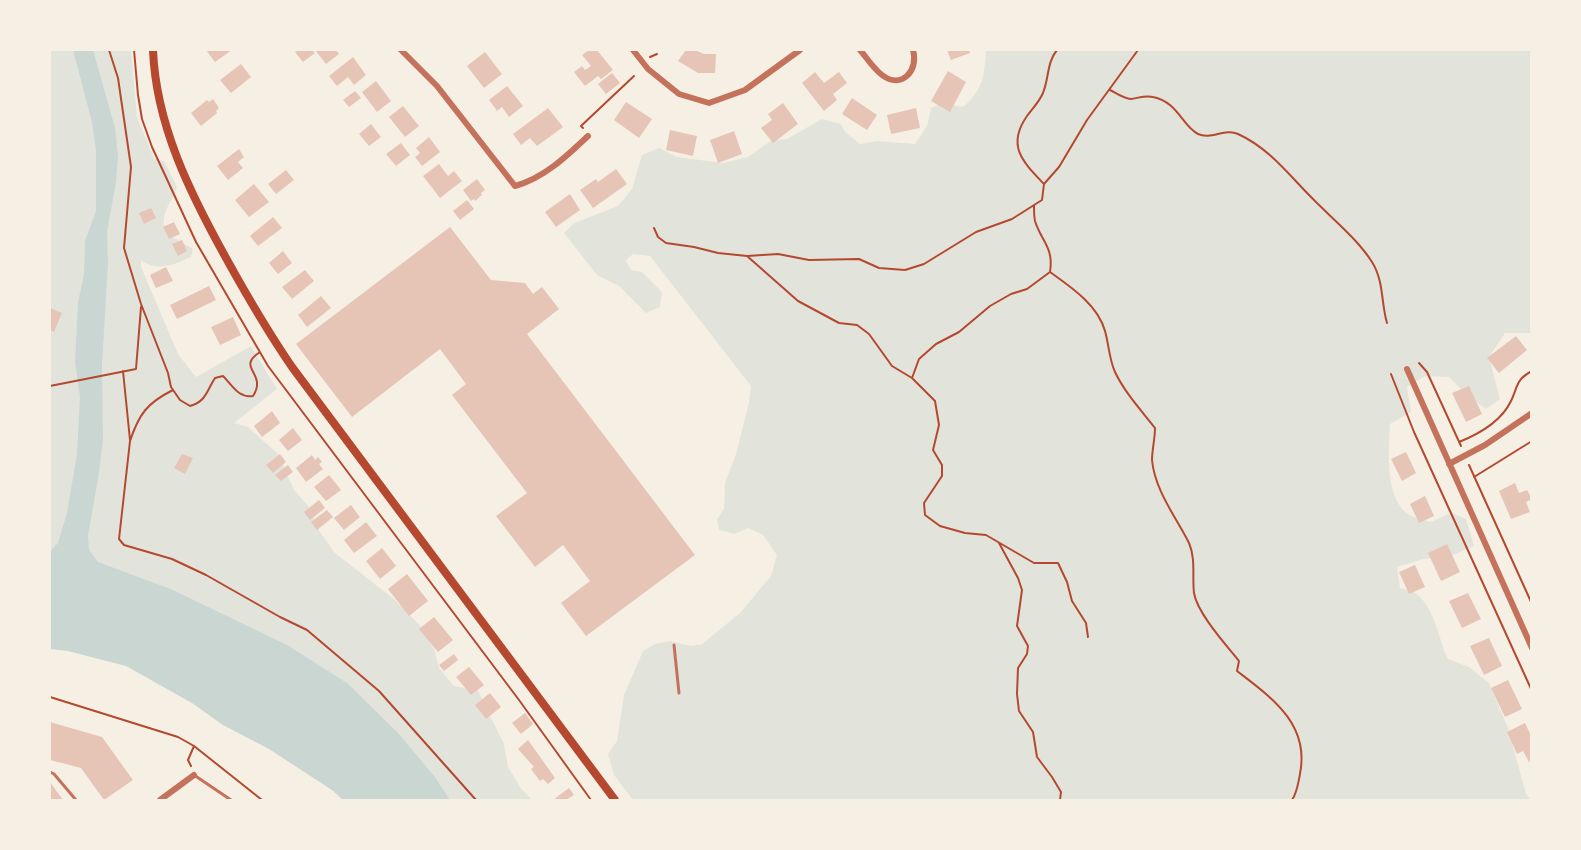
<!DOCTYPE html>
<html>
<head>
<meta charset="utf-8">
<style>
  body { margin:0 }
  #map { position:relative; width:1581px; height:850px; overflow:hidden; background:#f6efe4; font-family:Raleway,sans-serif }
  canvas { display:block }
  .frame { position:absolute; inset:0; border:51px solid #f6efe4; pointer-events:none }
</style>
</head>
<body>
<div id="map">
<canvas width="1581" height="850"></canvas>
<div class="frame"></div>
</div>
<script>
const g = document.querySelector('canvas').getContext('2d');
g.lineJoin = 'round';
function fill(path, color) { g.fillStyle = color; g.fill(path, 'evenodd'); }
function stroke(path, color, width, dash) { g.strokeStyle = color; g.lineWidth = width; g.lineCap = dash ? 'butt' : 'round'; g.setLineDash(dash || []); g.stroke(path); }
fill(new Path2D(`
  M50,50H131L137,117L154,159L164,161L177,187C171,205 160,212 165,232L193,249L191,257C171,266 160,271 141,261V267L178,354L196,377L251,346L277,389L234,423L248,427L278,454L294,490L309,507L320,532L334,552L395,600L423,629L434,649L439,668L454,686L478,691L504,744L508,767L520,787L532,800H394L50,599V332L56,327L54,313L50,311Z
  M986,50H1531V333H1505L1489,357L1500,399L1486,409L1467,395L1449,377L1425,376L1407,387L1411,412L1390,424C1389,450 1384,497 1408,514C1414,518 1425,520 1431,522L1451,513L1466,519L1474,546L1448,557L1423,559L1397,567L1400,588C1405,589 1413,591 1417,594C1436,611 1438,638 1448,659L1469,667L1489,683L1508,728L1526,794L1531,800H633L614,775L608,754L617,741L624,695L643,651L655,644L670,641L691,646L702,644L740,613L771,576L777,555L763,535L748,528L734,534L719,530L717,519L724,509L725,483L736,454L749,402L751,386L650,256L633,254L626,260L631,270L642,272L662,292L660,307L646,313L619,286L597,275L564,233L574,223L618,206L632,189L642,155L659,148L677,157L723,163L748,157L772,140L787,139L822,119L841,124L845,132L860,144L877,141L915,144L927,126L931,108L942,103L963,107C984,89 984,75 986,50Z`), '#e2e4dc');
fill(new Path2D(`
  M73,50H93L115,128L118,156L116,182L107,232L108,263L102,364L103,439L98,479L88,536L89,550L98,562L173,590L287,645L347,683L398,733L434,776L450,800H343L332,790L269,749L223,725L192,703L126,666L68,651L50,649V552L58,543L67,513L77,454L80,397L75,362L78,302L84,275L85,241L96,211V151L92,122Z`), '#c9d6d2');
fill(new Path2D(`
  M206,50H232L215,62Z
  M299,50H312L315,53L303,62L295,52Z
  M315,50H336L339,54L326,64Z
  M589,50H597L613,70L601,79L598,76L585,86L574,72L582,66L585,70L591,66L582,55Z
  M686,50H695L704,54H716L715,73H698L678,61Z
  M947,50H969L970,53L951,60Z
  M485,52L502,74L484,88L467,66Z
  M353,57L366,75L354,85L348,77L337,86L329,76Z
  M241,64L251,77L231,93L220,80Z
  M948,71L966,82L950,112L931,101Z
  M815,72L824,83L839,72L847,83L833,94L837,100L824,111L802,83Z
  M612,73L620,83L606,94L598,84Z
  M376,81L391,101L377,112L362,92Z
  M507,86L523,106L509,117L502,107L497,111L489,100Z
  M355,91L361,98L349,107L343,100Z
  M852,98L877,115L867,130L842,114Z
  M213,99L219,108L216,111L217,113L201,126L191,113L207,100L209,102Z
  M626,102L652,119L639,138L614,120Z
  M783,103L798,124L773,143L761,128L772,120L768,114Z
  M403,106L419,126L405,137L389,117Z
  M548,108L563,127L537,146L530,138L521,145L513,134Z
  M916,108L920,128L891,134L887,115Z
  M371,124L381,137L369,146L359,134Z
  M670,130L697,136L693,156L666,150Z
  M734,131L742,154L718,163L710,140Z
  M429,137L440,152L422,166L415,157L420,153L416,148Z
  M401,143L410,155L396,166L386,154Z
  M239,149L244,157L238,162L243,168L228,180L217,166Z
  M439,164L448,176L454,171L462,181L440,198L423,176Z
  M616,169L627,184L593,208L580,190L596,179L598,182Z
  M286,170L294,180L276,194L268,184Z
  M477,179L485,190L481,193L482,195L475,201L474,199L471,201L463,190Z
  M254,184L269,202L249,217L235,200Z
  M570,194L580,210L556,227L545,212Z
  M467,200L474,209L460,220L453,211Z
  M151,208L156,218L144,224L139,213Z
  M273,217L282,228L258,246L250,236Z
  M174,222L180,234L169,239L163,227Z
  M450,227L491,280L525,283L533,294L542,287L559,309L527,334L695,555L586,636L561,603L590,581L563,545L535,567L496,516L527,493L452,395L466,384L440,349L352,417L296,344Z
  M182,240L187,251L178,256L172,244Z
  M283,251L292,263L278,274L269,263Z
  M166,267L173,281L156,288L150,275Z
  M305,270L314,281L292,299L282,287Z
  M209,286L216,300L177,319L170,305Z
  M321,296L331,308L307,327L298,315Z
  M50,308L62,313L54,332L50,330Z
  M233,317L241,335L220,345L211,327Z
  M1516,336L1527,350L1499,373L1487,358Z
  M1469,386L1482,414L1466,422L1452,393Z
  M272,411L280,423L262,437L254,426Z
  M293,428L302,440L288,451L279,440Z
  M1406,452L1416,473L1402,481L1391,459Z
  M182,454L193,458L185,474L174,468Z
  M280,454L286,462L273,473L266,465Z
  M312,455L315,460L318,457L322,462L319,464L323,469L306,482L296,468Z
  M288,465L293,472L281,481L275,475Z
  M329,475L341,490L326,501L314,487Z
  M1515,483L1519,493L1527,490L1532,499L1526,502L1530,512L1511,519L1499,491Z
  M1425,496L1434,516L1419,523L1410,504Z
  M319,500L325,508L310,520L304,512Z
  M351,505L360,517L344,530L334,518Z
  M327,510L333,517L317,530L311,522Z
  M366,522L377,536L354,553L344,540Z
  M1447,544L1460,572L1441,581L1428,553Z
  M382,548L396,566L380,579L366,561Z
  M1415,565L1425,587L1409,594L1399,572Z
  M407,574L428,601L409,616L388,589Z
  M1468,593L1481,619L1462,628L1449,601Z
  M434,617L453,640L438,652L419,629Z
  M1489,638L1502,666L1484,675L1470,646Z
  M454,654L458,660L444,671L439,665Z
  M469,667L484,685L471,695L456,677Z
  M1508,680L1522,709L1505,717L1491,688Z
  M490,693L501,707L486,719L475,705Z
  M525,713L533,724L521,734L512,723Z
  M50,722L102,737L133,780L104,800L81,768L50,760Z
  M1525,723L1532,738V761L1529,762L1523,751L1517,754L1507,732Z
  M528,740L555,778L548,784L543,779L540,781L531,769L534,767L518,749Z
  M50,782L63,800H50Z
  M569,788L574,795L566,800H553Z`), '#e6c5b7');
stroke(new Path2D(`
  M109,50L118,78L131,167L124,248L141,304L168,373L171,387L180,400L190,406C206,402 207,390 215,378L223,376C233,386 238,398 253,396C268,373 235,368 260,352
  M134,50L138,95L142,119L152,147L196,242L268,366L519,700L591,800
  M650,57L657,54
  M1110,90C1116,93 1124,99 1131,99C1138,98 1146,95 1153,97C1178,102 1182,126 1198,134C1211,140 1225,128 1238,134C1271,149 1291,178 1316,202C1335,221 1358,240 1372,262C1384,281 1381,303 1387,323
  M583,128L581,126L634,76
  M1044,184C1023,162 1006,146 1027,116C1033,108 1039,102 1043,93C1049,78 1047,62 1057,50
  M1034,206C1034,210 1034,216 1035,221C1041,241 1054,247 1050,272C1071,287 1098,305 1105,331C1109,345 1109,359 1115,372C1125,393 1141,410 1155,428C1155,439 1152,450 1152,460C1155,491 1176,517 1189,543C1196,559 1192,577 1194,593C1197,613 1227,646 1239,661L1237,671C1272,698 1310,724 1300,774C1298,784 1297,793 1292,800
  M654,228L658,237L666,243L694,247L718,253L747,256L778,254L809,260L859,259L879,268L905,270L924,264L976,232L1012,219L1042,200L1044,184L1059,167L1087,120L1138,50
  M747,256L798,301L839,323L857,325L869,334L892,366L912,378L935,401L939,425L933,450L942,465V476L924,503L925,515L940,526L965,533L986,535L1034,563H1058L1067,582L1072,601L1086,623L1088,637
  M1419,363L1427,372L1461,446
  M123,371L130,440
  M1391,374L1414,432L1532,691
  M912,378L919,359L936,344L959,332L990,306L1011,294L1027,289L1050,272
  M50,386L136,369L141,307
  M173,390C147,403 139,414 130,441L119,539L124,545L172,559L206,575L280,617L307,630L379,691L476,800
  M1459,442C1479,434 1501,422 1511,401C1518,387 1515,380 1532,371
  M1469,465L1532,604
  M1474,477L1532,441
  M999,543L1018,578L1022,590L1017,626L1028,646L1027,654L1018,668L1017,694L1019,711L1033,732L1037,757L1052,777L1061,792L1060,800
  M50,697L178,737L194,746L262,800
  M191,766L188,760L194,746`), '#b5482f', 2);
stroke(new Path2D(`
  M674,645L679,693
  M50,772L54,774L76,800
  M194,775L231,800`), '#c5725c', 3);
stroke(new Path2D(`
  M401,50L437,86L515,186C544,178 567,156 588,136
  M633,50L648,69L679,94L709,103L745,90L800,50
  M860,50C867,58 873,68 882,75C902,90 919,70 913,50
  M1407,369L1532,648
  M1449,464L1485,445L1532,413
  M160,800L194,775`), '#c5725c', 6);
stroke(new Path2D(`
  M153,50C156,125 190,193 226,258C247,296 268,332 292,367L615,800`), '#b5482f', 8);
</script>
</body>
</html>
